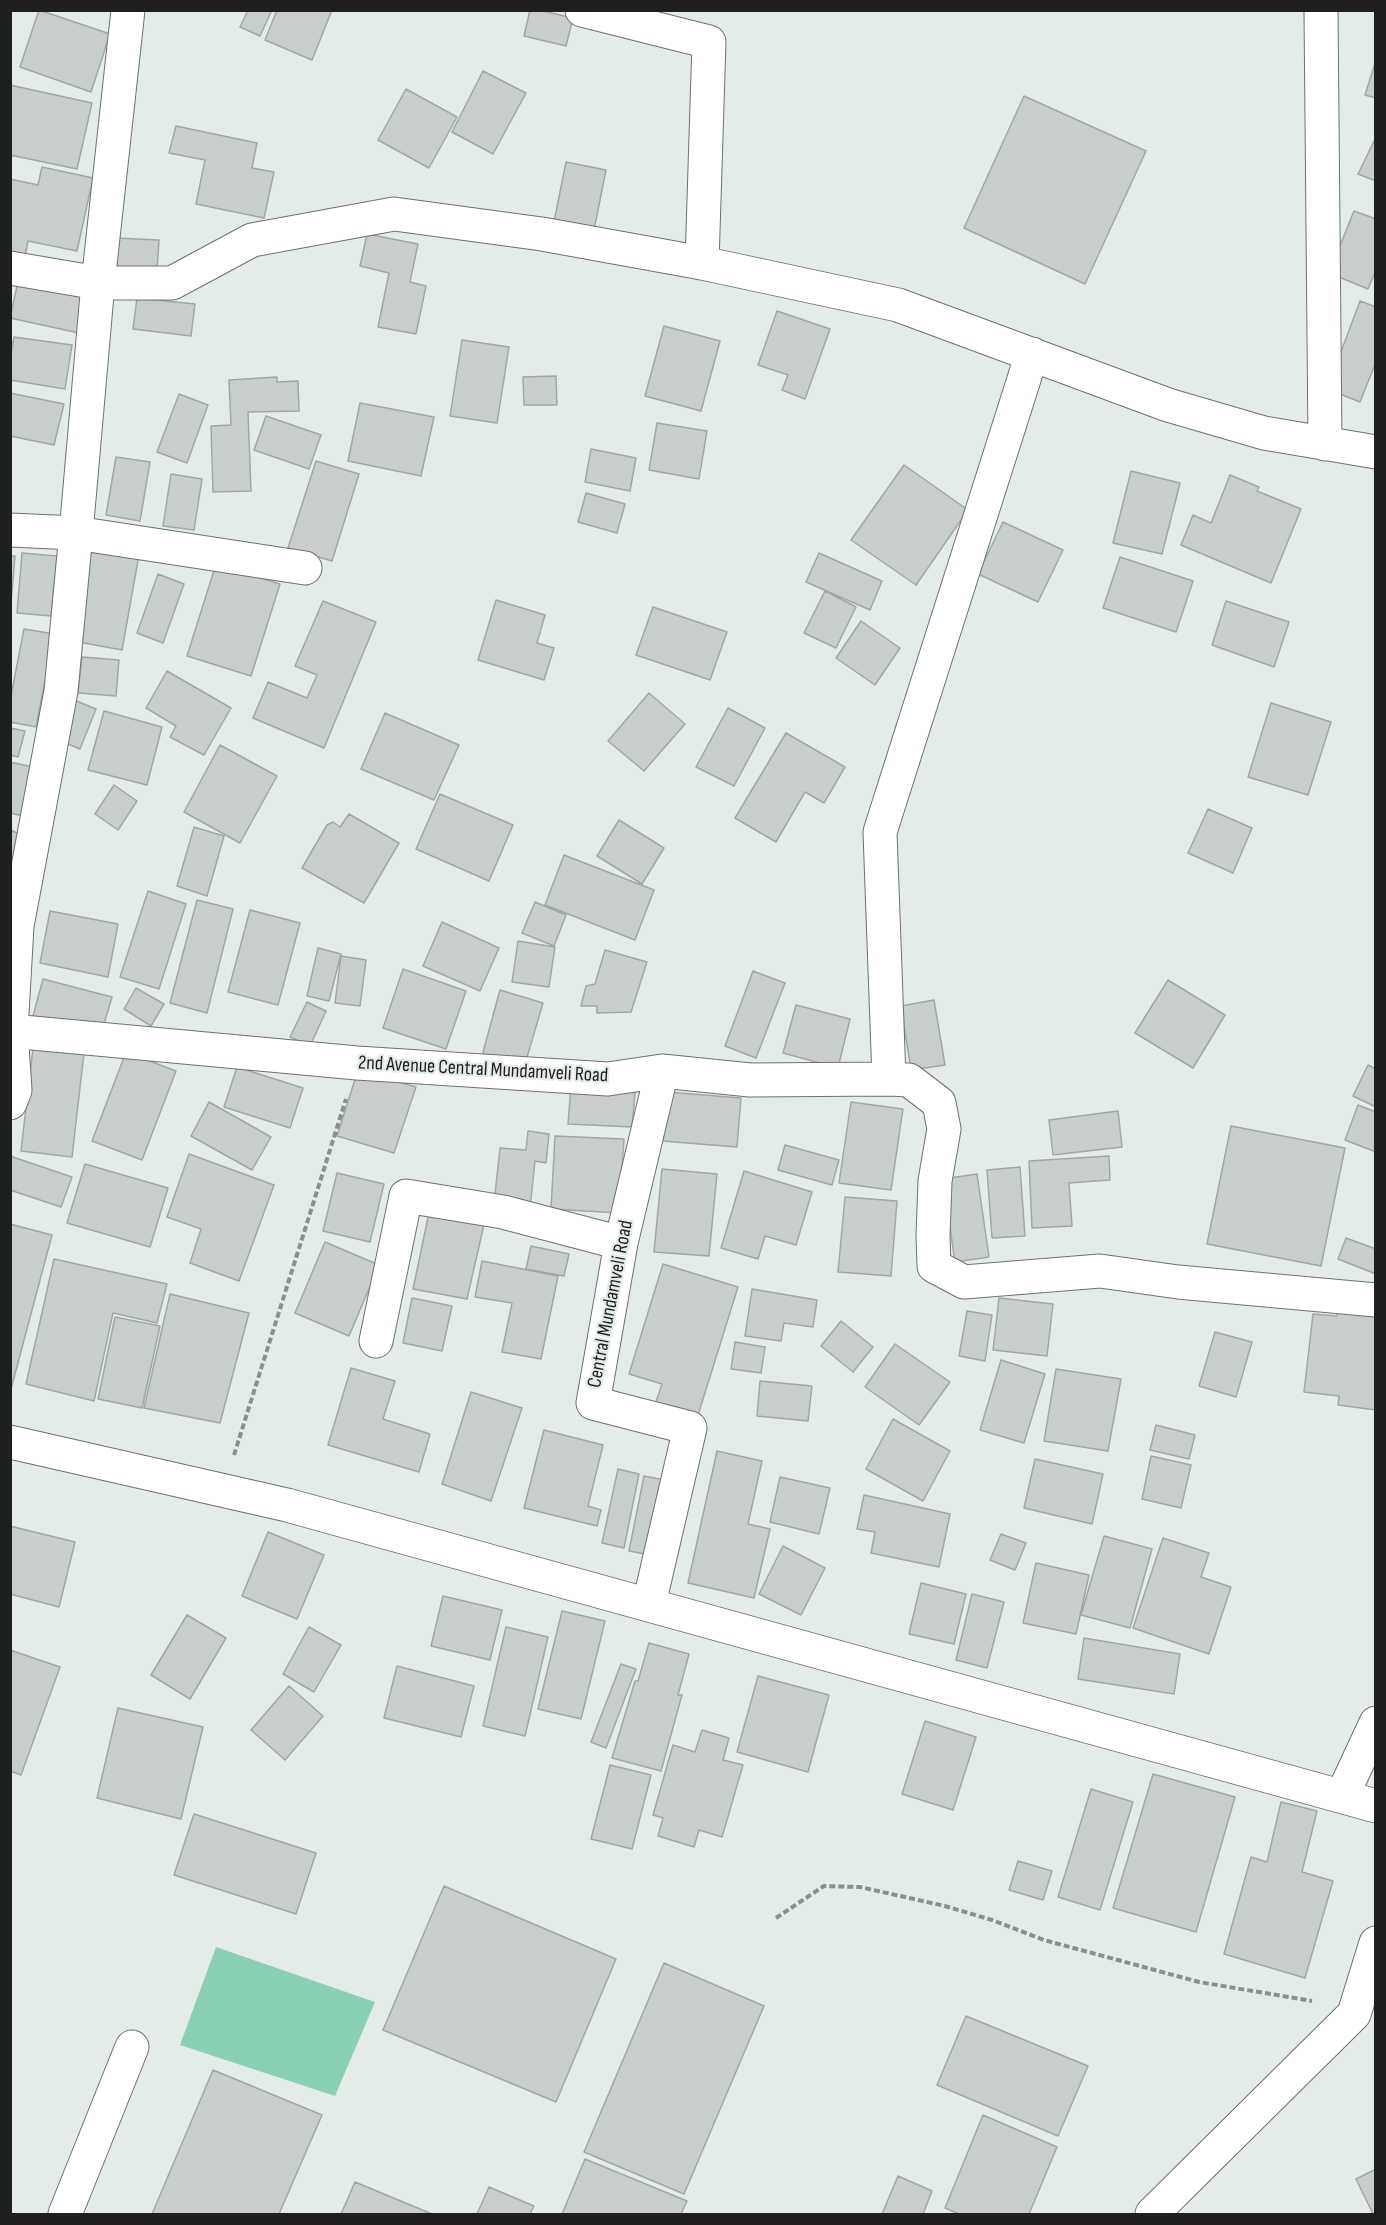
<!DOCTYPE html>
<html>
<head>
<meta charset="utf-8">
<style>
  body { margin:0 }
  #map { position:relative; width:1386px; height:2225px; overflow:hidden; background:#e4ece8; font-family:"Sofia Sans Condensed",sans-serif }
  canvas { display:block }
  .frame { position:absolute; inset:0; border:12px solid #1d201f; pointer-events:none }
</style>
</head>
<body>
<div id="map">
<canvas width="1386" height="2225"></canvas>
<div class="frame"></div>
</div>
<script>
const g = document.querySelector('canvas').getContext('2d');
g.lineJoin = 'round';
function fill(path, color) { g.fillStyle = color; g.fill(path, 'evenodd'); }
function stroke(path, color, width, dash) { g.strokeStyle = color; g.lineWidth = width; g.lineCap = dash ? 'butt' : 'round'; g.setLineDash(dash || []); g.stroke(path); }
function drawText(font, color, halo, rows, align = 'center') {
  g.font = font + ' "Sofia Sans Condensed",sans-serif'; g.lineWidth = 4.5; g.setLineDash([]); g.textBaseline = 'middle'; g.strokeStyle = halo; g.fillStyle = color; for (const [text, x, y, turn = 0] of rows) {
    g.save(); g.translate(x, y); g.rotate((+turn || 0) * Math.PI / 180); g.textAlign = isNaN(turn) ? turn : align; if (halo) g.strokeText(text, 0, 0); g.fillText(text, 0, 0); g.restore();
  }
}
fill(new Path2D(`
  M216,1947L375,2002L335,2096L180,2045Z`), '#8ad1b4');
const building = new Path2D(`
  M39,10L110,34L91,92L20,67Z
  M248,10H272L260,36L240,27Z
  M277,10H332L312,60L265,40Z
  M530,10H539L573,18L566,46L524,36Z
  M1376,60V98L1365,95Z
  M483,71L526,93L493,154L452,132Z
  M10,85L92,103L77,169L10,155Z
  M406,89L457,117L429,168L378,140Z
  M1024,96L1146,151L1085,284L964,228Z
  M176,126L257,143L252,168L274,172L264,218L196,204L205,160L169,153Z
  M1376,137V181L1358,174Z
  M566,162L606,170L594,230L554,222Z
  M42,167L93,178L77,251L28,241L24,261L10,259V179L38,185Z
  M1354,211L1376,219V270L1368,289L1329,273Z
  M367,234L418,244L410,282L426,286L416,334L378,327L389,273L360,266Z
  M116,238L159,240L157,271L114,269Z
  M19,277L88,292L79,333L10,318Z
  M137,298L195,304L191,336L133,329Z
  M1360,301L1376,307V362L1360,402L1327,389Z
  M777,311L830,329L805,399L782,390L788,375L758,365Z
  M664,326L720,341L701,411L645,396Z
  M14,337L72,345L65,389L10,380V358Z
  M462,340L509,347L497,423L450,416Z
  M556,376L557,405H524L523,377Z
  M277,377V382L298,381L299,411L248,412L251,491L213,492L211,426L231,425L229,380Z
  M10,393L64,404L54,445L10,436Z
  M179,394L208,405L187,463L157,452Z
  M360,403L434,417L421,476L348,461Z
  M266,416L321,435L309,469L254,450Z
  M657,423L707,431L699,479L649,470Z
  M591,449L636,458L630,491L585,482Z
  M116,457L150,462L140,521L106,515Z
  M316,461L359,474L332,561L288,548Z
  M904,465L968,510L916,585L851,540Z
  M1131,471L1180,483L1162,554L1113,543Z
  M171,474L202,479L194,530L163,526Z
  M1230,475L1259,487L1257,491L1301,509L1271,583L1181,545L1193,515L1211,523Z
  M586,493L625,504L617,533L578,522Z
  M1003,522L1063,550L1038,602L978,574Z
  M90,546L139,555L122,650L73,641Z
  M22,553L57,556L51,616L17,613Z
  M819,553L882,581L870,610L806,582Z
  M10,556H15L11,603H10Z
  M1120,557L1193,581L1176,632L1103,608Z
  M216,564L280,584L251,676L187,656Z
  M158,574L184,584L163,643L137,633Z
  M825,591L856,607L836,648L804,633Z
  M496,600L545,615L537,643L554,648L544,680L478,660Z
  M323,601L376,622L324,748L253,718L268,682L307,698L317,675L295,666Z
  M1226,601L1289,622L1274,667L1212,645Z
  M653,607L727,632L710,680L636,655Z
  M861,621L900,648L875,685L836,658Z
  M24,629L54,634L36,727L10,722V701Z
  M82,657L119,660L116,696L78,693Z
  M167,671L231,708L204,755L170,737L176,726L146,708Z
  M649,693L685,724L644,771L608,741Z
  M74,700L96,709L80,749L58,740Z
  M1271,703L1331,722L1308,795L1248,777Z
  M728,708L765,728L734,786L696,767Z
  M104,711L162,727L147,785L88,770Z
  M385,713L459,745L434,800L361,769Z
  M10,728L25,731L18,757L10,755Z
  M786,733L845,767L824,803L805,792L776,842L735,818Z
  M220,745L277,776L240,843L184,812Z
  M10,762L38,768L27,817L10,813Z
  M114,785L137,801L118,830L95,814Z
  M440,794L513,825L489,881L416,849Z
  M1208,809L1252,828L1233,873L1188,853Z
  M349,814L399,843L364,903L302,868L327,825L333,822L340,827Z
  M619,820L664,848L642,884L597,856Z
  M194,827L224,836L207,896L177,886Z
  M10,830L27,837L10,877Z
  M564,855L654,890L635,940L545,905Z
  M148,891L186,904L159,989L120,977Z
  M197,900L233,909L207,1013L170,1003Z
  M535,902L566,915L554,946L522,933Z
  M250,910L300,923L278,1005L228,992Z
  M50,911L118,924L108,977L40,963Z
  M442,922L499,948L480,991L423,966Z
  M518,941L555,947L549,987L512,982Z
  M318,948L341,954L329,1001L307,996Z
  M605,950L647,962L631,1012L597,1013V1006H581L586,986L595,984Z
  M341,956L366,960L360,1006L335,1003Z
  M403,969L466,991L446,1049L383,1028Z
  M753,971L785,983L756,1058L725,1046Z
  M43,979L112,997L101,1034L33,1016Z
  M1168,980L1225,1015L1193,1068L1135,1033Z
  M136,988L164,1004L151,1026L124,1009Z
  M500,990L543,1003L525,1064L485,1056L483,1052Z
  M934,1000L945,1065L911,1070L901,1006Z
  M307,1002L326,1011L310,1046L290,1037Z
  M796,1005L850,1019L838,1068L783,1053Z
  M33,1048L84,1053L72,1157L21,1151Z
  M126,1052L176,1071L142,1160L92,1141Z
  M1368,1065L1376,1069V1107L1353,1096Z
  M237,1067L303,1088L290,1128L224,1107Z
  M358,1070L416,1087L394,1153L337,1136Z
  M571,1086L635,1093L632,1127L568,1124Z
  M668,1092L741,1098L737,1147L662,1141Z
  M209,1102L271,1137L252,1170L191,1136Z
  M851,1102L903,1109L891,1190L839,1183Z
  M1358,1105L1376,1112V1152L1345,1140Z
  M1118,1111L1122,1147L1053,1155L1049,1120Z
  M1231,1126L1345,1148L1321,1266L1207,1244Z
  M528,1131L549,1134L546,1163L535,1161L530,1208L494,1204L500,1148L526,1150Z
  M555,1136L624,1139L619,1213L551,1209Z
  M785,1145L839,1160L832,1185L778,1170Z
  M189,1154L274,1185L239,1281L190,1263L201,1229L167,1217Z
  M10,1156L72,1177L61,1207L10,1190Z
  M1109,1156L1110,1180L1069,1183L1072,1226L1032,1228L1029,1161Z
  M85,1164L168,1188L150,1247L67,1223Z
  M1020,1167L1025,1236L992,1238L987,1170Z
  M662,1169L717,1174L709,1256L654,1252Z
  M744,1171L812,1192L796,1245L765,1236L758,1259L721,1248Z
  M337,1173L384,1184L370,1242L323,1231Z
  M977,1174L989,1257L955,1262L943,1179Z
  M845,1197L897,1201L891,1276L838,1272Z
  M430,1208L485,1220L467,1299L413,1289Z
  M10,1224L52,1235L11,1389H10Z
  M1346,1238L1376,1249V1274L1338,1259Z
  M325,1242L379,1265L349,1336L295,1313Z
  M531,1246L569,1254L564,1276L526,1269Z
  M54,1259L167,1284L157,1323L113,1313L94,1401L26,1384Z
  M482,1261L558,1276L541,1359L502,1352L512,1303L475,1297Z
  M663,1264L738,1287L698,1415L656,1402L662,1384L629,1374Z
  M752,1289L817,1300L813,1327L784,1323L781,1341L745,1336Z
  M170,1294L249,1313L220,1423L144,1408Z
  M412,1298L452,1306L442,1351L403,1343Z
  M999,1298L1053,1304L1047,1356L993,1350Z
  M1338,1302L1376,1314V1410L1338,1405L1339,1396L1304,1392L1313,1314L1337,1316Z
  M967,1311L992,1315L985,1361L959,1356Z
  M115,1317L160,1326L142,1408L98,1399Z
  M841,1321L873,1347L853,1372L821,1346Z
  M1215,1332L1252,1342L1236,1397L1199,1386Z
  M735,1342L765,1347L761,1373L731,1369Z
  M895,1344L950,1382L919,1425L865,1387Z
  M1001,1360L1045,1374L1024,1443L980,1430Z
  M351,1368L395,1381L383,1419L430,1434L419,1472L328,1445Z
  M1056,1369L1121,1379L1108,1451L1044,1441Z
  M760,1381L812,1386L808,1421L757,1416Z
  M471,1392L522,1408L491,1501L442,1484Z
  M893,1419L950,1451L923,1501L866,1469Z
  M1156,1425L1195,1435L1189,1459L1150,1450Z
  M544,1430L603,1445L588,1506L601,1510L597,1526L524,1508Z
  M717,1451L762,1461L748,1524L770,1529L754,1598L688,1583Z
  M1151,1456L1191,1465L1181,1508L1142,1499Z
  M1035,1459L1103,1474L1092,1524L1024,1508Z
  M618,1469L639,1474L624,1548L602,1543Z
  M644,1476L665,1480L650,1555L629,1551Z
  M780,1477L830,1488L819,1534L770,1522Z
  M864,1495L950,1514L939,1567L871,1553L875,1532L857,1529Z
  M10,1526L75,1542L59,1607L10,1594Z
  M268,1532L324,1555L297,1619L242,1596Z
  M1001,1534L1026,1543L1015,1570L990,1560Z
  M1104,1536L1152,1549L1130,1628L1081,1615Z
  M1163,1538L1209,1553L1201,1577L1231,1587L1209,1654L1133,1628Z
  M783,1546L825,1568L801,1615L759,1594Z
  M1036,1563L1089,1575L1076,1634L1023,1623Z
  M921,1583L966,1594L954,1644L909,1634Z
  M972,1594L1004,1602L987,1668L956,1660Z
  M443,1596L502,1610L490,1660L431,1646Z
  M562,1611L605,1621L581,1719L538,1709Z
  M187,1615L226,1638L190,1699L151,1675Z
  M309,1627L341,1645L314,1692L283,1674Z
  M506,1627L548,1637L525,1736L483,1726Z
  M1084,1638L1180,1654L1174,1694L1078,1679Z
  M649,1643L689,1654L678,1695H682L661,1771L612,1758L635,1681H638Z
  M10,1650L60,1667L21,1775L10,1771Z
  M621,1664L636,1669L606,1748L591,1742Z
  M397,1666L474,1686L461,1737L384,1718Z
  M758,1676L829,1695L808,1772L737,1752Z
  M289,1686L323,1716L285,1760L251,1730Z
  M118,1708L203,1727L181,1819L97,1798Z
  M925,1721L976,1737L953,1810L902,1794Z
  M702,1730L729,1738L723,1760L743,1765L722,1837L699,1830L694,1847L658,1836L663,1818L653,1815L673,1745L695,1752Z
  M610,1765L651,1775L632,1849L591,1839Z
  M1153,1774L1235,1797L1196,1932L1113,1908Z
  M1091,1789L1133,1802L1100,1910L1058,1897Z
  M1281,1802L1317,1811L1302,1872L1333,1881L1305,1978L1224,1954L1251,1857L1267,1862Z
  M194,1814L316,1853L296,1914L174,1875Z
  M1018,1861L1052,1871L1043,1900L1009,1890Z
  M444,1886L616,1959L556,2102L383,2030Z
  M664,1963L764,2006L684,2194L584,2152Z
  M966,2016L1088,2066L1058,2136L937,2085Z
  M213,2070L322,2115L279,2214H152Z
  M983,2115L1057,2147L1029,2214H959L945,2208Z
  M585,2159L687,2201L681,2214H562Z
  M1376,2169V2214H1373L1356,2179Z
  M898,2176L932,2191L923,2214H882Z
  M355,2182L432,2214H341Z
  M489,2187L534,2206L530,2214H477Z`);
fill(building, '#c7cecb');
stroke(building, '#a0a8a4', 1.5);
const minor = new Path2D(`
  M582,10L709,42L702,263L898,305L1168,405L1264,433L1376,452
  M1321,10L1325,444
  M10,268L98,283H172L252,240L394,214L542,234L702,263
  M10,530L76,533L98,283L128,10
  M10,926H17L61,691L76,533L305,568
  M11,1031L17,926
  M889,1079L909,1080L939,1103L944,1129L935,1181L933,1236L934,1266L964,1282L1100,1271L1178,1282L1376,1300
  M10,1103L15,1090L11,1031L357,1063L608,1079L662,1071L750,1080L889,1079L880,832L1032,354
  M376,1341L406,1196L503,1212L621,1243
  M649,1604L690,1428L593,1403L621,1243L662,1071
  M1342,1796L1376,1723
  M65,2214L132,2047
  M1152,2214L1354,2014L1376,1943`);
const major = new Path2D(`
  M10,1442L287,1505L1376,1806`);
stroke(minor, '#6c736f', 35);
stroke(major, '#6c736f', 35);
stroke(new Path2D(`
  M234,1455L346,1099
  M776,1918L824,1886L860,1887L945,1906L992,1920L1044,1940L1199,1982L1312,2001`), '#898f8c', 4, [6, 3]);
stroke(minor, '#fff', 33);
stroke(major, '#fff', 33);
drawText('20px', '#1d201f', '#e4ece8', [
  ["2nd Avenue Central Mundamveli Road",483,1070,3],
  ["Central Mundamveli Road",611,1304,-79]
]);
</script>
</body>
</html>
